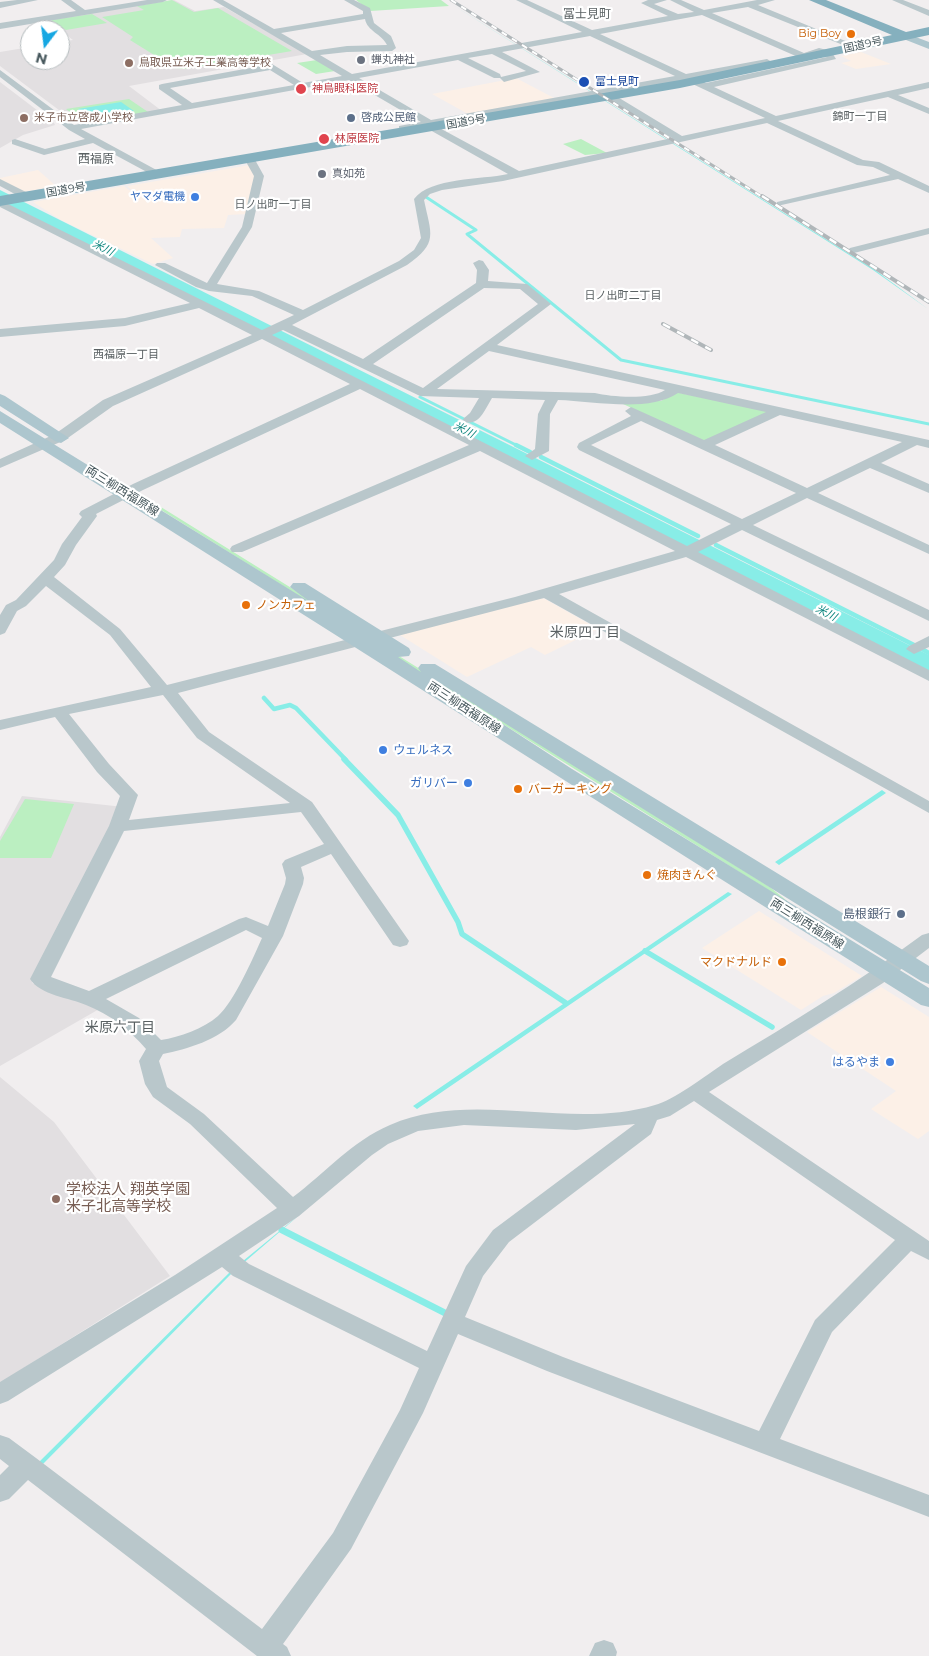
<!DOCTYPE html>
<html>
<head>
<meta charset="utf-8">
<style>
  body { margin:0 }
  #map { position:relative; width:929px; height:1656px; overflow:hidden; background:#f1eeef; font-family:Montserrat,sans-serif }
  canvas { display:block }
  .north { position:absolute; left:20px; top:20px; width:50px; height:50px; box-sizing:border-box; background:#fff; border:1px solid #b5bcbe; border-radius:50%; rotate:195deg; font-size:14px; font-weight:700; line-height:20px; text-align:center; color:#46575c }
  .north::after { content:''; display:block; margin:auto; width:18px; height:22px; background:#16a7e2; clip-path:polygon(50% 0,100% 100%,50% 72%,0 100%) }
</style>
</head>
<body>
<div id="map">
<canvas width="929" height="1656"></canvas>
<div class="north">N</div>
</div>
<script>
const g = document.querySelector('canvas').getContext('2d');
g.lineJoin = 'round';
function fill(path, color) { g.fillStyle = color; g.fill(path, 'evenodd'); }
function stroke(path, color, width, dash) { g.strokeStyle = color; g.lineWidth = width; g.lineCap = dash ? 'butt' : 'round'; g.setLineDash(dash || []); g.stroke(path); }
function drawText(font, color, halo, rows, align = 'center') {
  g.font = font + ' Montserrat,"Noto Sans JP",sans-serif'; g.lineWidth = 4.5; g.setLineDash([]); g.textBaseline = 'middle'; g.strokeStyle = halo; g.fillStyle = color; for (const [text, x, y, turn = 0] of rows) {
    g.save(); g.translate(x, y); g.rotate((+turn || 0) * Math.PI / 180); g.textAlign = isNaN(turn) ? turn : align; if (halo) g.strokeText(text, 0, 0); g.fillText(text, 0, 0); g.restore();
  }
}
fill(new Path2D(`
  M861,52L891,64L856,69L841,63L851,61L841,56Z
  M516,78L556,99L468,114L432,94Z
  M250,165L255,173L247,214L228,215L224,228L182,229L180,237L151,238L173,258L153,264L61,220L33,202L124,186L142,200L127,186Z
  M38,170L56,186L24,192L0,180V178Z
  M539,598L545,599L598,629L545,655L531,647L467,677L400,635Z
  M759,911L862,976L834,993L823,996L801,1010L702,948Z
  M881,987L929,1017V1131L918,1139L871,1109L896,1091L807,1032Z`), '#fcf0e7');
fill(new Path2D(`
  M174,0L195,11L224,7L307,54L129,86L162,111L79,125L0,66V52L30,47V60H60V42L73,40L45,20Z
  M0,82L54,123L55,125L23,135L0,148Z
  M22,796L124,807L91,876L32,983L101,1008L0,1066V837Z
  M0,1077L54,1122L170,1276L0,1383Z`), '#e2dfe1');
fill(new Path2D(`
  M172,0L194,12L218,8L292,51L185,69L175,68L130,40L133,37L102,17L144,10L137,6Z
  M356,0H441L449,6L370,11Z
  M92,14L107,23L66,30L51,20Z
  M317,60L335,71L316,74L297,63Z
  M129,99L148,112L85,123L66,109Z
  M581,139L607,153L585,155L563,144Z
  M675,392L768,411L769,413L707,440H701L623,404L625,401H661Z
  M140,494L359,630L357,632L137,495Z
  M386,651H391L770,887L792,905Z
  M25,799L74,804L51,858H0V841Z`), '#bbefc1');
fill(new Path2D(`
  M445,0L875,270L928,309L873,270Z
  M121,102L134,111L91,119L78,109Z
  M882,790L886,793L779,865L775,862Z
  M728,892L732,894L417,1109L413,1106Z
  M304,1211L233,1272L43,1464L39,1462L232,1270Z`), '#88ede7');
stroke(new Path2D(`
  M426,197L476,230L467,234L621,360L929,424
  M420,397L518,446`), '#88ede7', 3);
stroke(new Path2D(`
  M516,445L530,452
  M541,457L698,536
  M716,545L914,645
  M922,649L929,653
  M264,698L274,709L290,705L296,708L346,760`), '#88ede7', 4.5);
stroke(new Path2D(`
  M344,759L398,815L458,922L462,934L566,1003
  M645,951L772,1027`), '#88ede7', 5.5);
stroke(new Path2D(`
  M282,1230L447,1314`), '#88ede7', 7);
fill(new Path2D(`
  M0,190L929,655V673L919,671L0,202Z`), '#88ede7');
fill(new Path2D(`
  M17,0H38L0,8V2Z
  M61,0H71L85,10L147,0H167L163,2L0,29V23L76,11Z
  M213,0H223L274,29L363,14V11L344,0H354L370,8L374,23L391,36L396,48L392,51L347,52L320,55L352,74L582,32L516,0H527L592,30L668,16L641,3L648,0H667L654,4L678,14L694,12L670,0H681L704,10L757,0H775L758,5L860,47L853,49L748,7L712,13L804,53L819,48L831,51L836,59L714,87L776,116L929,82V88L898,95L929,108V114L888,97L778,121L863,160L879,162L929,186V193L898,179L777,206V202L890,175L873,167L857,165L767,123L503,181L442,190L430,194L424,200C431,234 439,243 407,265L292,325L363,359L476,283L477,270L473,263L479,260L483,261L489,270L488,281L527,284L551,304L497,345L929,440V448L917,445L881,463L929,484V493L870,468L818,493L929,545V554L807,498L753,525L929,610V621L742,530L698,552L929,670V681L686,557L559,594L929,801V813L544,598L178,693L209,732L312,802L409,941L407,945L400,947L393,945L331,854L301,867L304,878L303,884L283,936L236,1020C219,1040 187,1049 163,1054L159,1061L167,1087L204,1114L293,1197C325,1173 352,1141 390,1125C472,1089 569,1131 655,1105C672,1101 707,1075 723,1064C791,1023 859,982 922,935L929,933V948L883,983L709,1092L929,1241V1260L911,1251L832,1332L780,1439L929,1495V1517L547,1371L458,1334L423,1413L351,1549L283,1644L287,1647L291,1656H257L28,1480L9,1499L0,1502V1475L9,1466L0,1459V1435L9,1438L36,1458L262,1629L333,1533L400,1410L419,1368L233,1276L222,1267L8,1401L0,1404V1382L175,1275L277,1208L190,1124L153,1097L145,1084L139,1061L146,1049C130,1030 109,1014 86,1005C70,998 40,995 30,979L109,826L120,796L97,772L55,717L0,730V720L151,687L110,635L46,586L26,606L17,611L5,633L0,635V615L6,605L16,600L54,560L62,544L82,517L79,514L81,511L133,484L350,384L262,339L113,406L65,440L0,468V459L55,434L103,400L252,335L199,308L125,326L0,337V329L125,318L190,303L0,207V200L262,330L294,315L252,296L209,291L196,287L155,265L157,263H165L207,283L242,227L254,176L245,160L246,158H254L264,176L252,227L217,284L259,291L303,310L399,261L414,250L421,238L414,199C431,177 481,180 508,174L430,130V126L399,130V126L421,122L349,80L81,129L162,173V177L158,178L93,143L44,155L12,144V140L15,139L45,149L85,139L69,130L0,77V70L74,125L182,105L159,89V85L162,84L272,64L303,83L342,76ZM702,15L798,57L819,54L827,57L706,83L694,78L772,62L767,59L686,74L600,34ZM365,19C367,31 382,34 387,45L347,46L312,51L281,33ZM590,36L675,76L431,120L359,78L458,60L494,78H500L504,82L540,72L502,52ZM492,54L526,71L501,77L500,74L468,58ZM270,70L294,85L192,103L170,88ZM684,80L765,118L682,136L611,93ZM601,95L672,138L519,171L434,125ZM484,288L520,289L538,304L423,388L373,364ZM283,330L420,396L479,398L470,413L463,419L464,422C480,426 485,409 492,398L545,400L538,414L535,449L525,456L532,460L549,451L550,414L558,400C593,401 649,413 678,393L766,412L704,440L631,407L625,411L631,416L579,443L577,447L579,450L731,524L687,546L272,335ZM489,351L665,390C650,400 612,397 595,393L437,389ZM360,389L469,445L232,546L230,549L232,552H242L480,451L675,551L515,597L167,685L120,629L54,577L65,565L76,545L97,516L96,514L143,490ZM780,415L902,442L807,488L715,445ZM641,421L796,493L742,519L591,445ZM163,695L197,738L290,803L129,820L138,795L109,764L69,714ZM301,812L324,844L285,860L282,864L286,878L285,884L268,926L246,917L239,919L89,991L51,977L124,831ZM246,930L262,938C253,958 234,1002 218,1016C203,1029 180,1037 161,1040L139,1018L106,999ZM694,1101L895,1240L815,1320L759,1431L563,1357L465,1317L483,1276L509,1242L651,1134L657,1120L670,1116ZM635,1124L493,1230L466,1266L427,1351L249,1264L239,1256L299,1216L372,1155L388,1144L418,1131L464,1125L576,1130Z
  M892,0H903L929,10V16Z
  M0,179L32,195L33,197L28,200L24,199L0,186Z
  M929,228V234L854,253L848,250L850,248Z
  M929,636V647L914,654L906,649L909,646Z
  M604,1640L613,1643L617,1652L616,1656H589L595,1643Z`), '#b9c7cb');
fill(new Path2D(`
  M905,33L929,42V49L901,38V34Z
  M0,394L5,396L69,438L61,443L55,441L0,406Z
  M0,411L310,602L290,587L293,583H305L409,648L411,652L409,656L398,657L421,672L418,668L421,664H435L929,966V984L921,981L435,680L572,769L929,988V1007L921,1005C613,812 307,616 0,423Z`), '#adc6ce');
fill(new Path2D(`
  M809,0H826L906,32L929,27V35L680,88L0,206V196L680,80L892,35Z`), '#85b0be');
const railFar1 = new Path2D(`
  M451,0L764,198`);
const rail = new Path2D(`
  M762,196L929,302
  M663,324L711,350`);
stroke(railFar1, '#b0b6b9', 3);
stroke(rail, '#b0b6b9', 4);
stroke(railFar1, '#fff', 2, [6]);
stroke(rail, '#fff', 2.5, [8]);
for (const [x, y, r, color] of [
  [851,34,5,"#e8710a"],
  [361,60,5,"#6b7280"],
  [129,63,5,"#8d6e63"],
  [584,82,6,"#1a4fb4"],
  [301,89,6,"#e0444e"],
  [24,118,5,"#8d6e63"],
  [351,118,5,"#5c6f8a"],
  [324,139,6,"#e0444e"],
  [322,174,5,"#6b7280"],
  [195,197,5,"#3f7fe0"],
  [246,605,5,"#e8710a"],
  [383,750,5,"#3f7fe0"],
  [468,783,5,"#3f7fe0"],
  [518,789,5,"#e8710a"],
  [647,875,5,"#e8710a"],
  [901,914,5,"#5c6f8a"],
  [782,962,5,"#e8710a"],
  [890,1062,5,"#3f7fe0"],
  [56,1199,5,"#8d6e63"]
]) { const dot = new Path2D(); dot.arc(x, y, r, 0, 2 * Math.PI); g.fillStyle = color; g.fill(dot); stroke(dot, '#fff', 2); }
drawText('11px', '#c56008', '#fff', [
  ["Big Boy",841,34]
], 'right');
drawText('11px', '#46575c', '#fff', [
  ["国道9号",863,45,-13],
  ["国道9号",466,122,-10],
  ["国道9号",66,190,-10]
]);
drawText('11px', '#5b616d', '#fff', [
  ["蝉丸神社",371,60],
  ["真如苑",332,174]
], 'left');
drawText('11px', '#785e54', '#fff', [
  ["鳥取県立米子工業高等学校",139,63],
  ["米子市立啓成小学校",34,118]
], 'left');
drawText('11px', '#164399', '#fff', [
  ["富士見町",595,82]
], 'left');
drawText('11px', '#be3a42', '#fff', [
  ["神鳥眼科医院",312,89],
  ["林原医院",335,139]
], 'left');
drawText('11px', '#5a6163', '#fff', [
  ["錦町一丁目",860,117],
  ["日ノ出町一丁目",273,205],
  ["日ノ出町二丁目",623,296],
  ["西福原一丁目",126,355]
]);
drawText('11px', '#4e5e75', '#fff', [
  ["啓成公民館",361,118]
], 'left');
drawText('11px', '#366cbe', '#fff', [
  ["ヤマダ電機",185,197]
], 'right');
drawText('italic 11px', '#0c847d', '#fff', [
  ["米川",103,248,27],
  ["米川",464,430,27],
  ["米川",826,613,27]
]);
drawText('12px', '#5a6163', '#fff', [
  ["冨士見町",587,14],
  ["西福原",96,159]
]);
drawText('12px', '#46575c', '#fff', [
  ["両三柳西福原線",122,491,32],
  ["両三柳西福原線",464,708,33],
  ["両三柳西福原線",807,924,32]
]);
drawText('12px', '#c56008', '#fff', [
  ["ノンカフェ",256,605],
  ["バーガーキング",528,789],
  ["焼肉きんぐ",657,875],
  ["マクドナルド",772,962,"right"]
], 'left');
drawText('12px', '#366cbe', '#fff', [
  ["ウェルネス",393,750,"left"],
  ["ガリバー",458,783],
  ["はるやま",880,1062]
], 'right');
drawText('12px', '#4e5e75', '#fff', [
  ["島根銀行",891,914]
], 'right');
drawText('14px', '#5a6163', '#fff', [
  ["米原四丁目",585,633],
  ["米原六丁目",120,1028]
]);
drawText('15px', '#785e54', '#fff', [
  ["学校法人 翔英学園",66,1190],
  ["米子北高等学校",66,1207]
], 'left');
</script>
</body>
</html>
